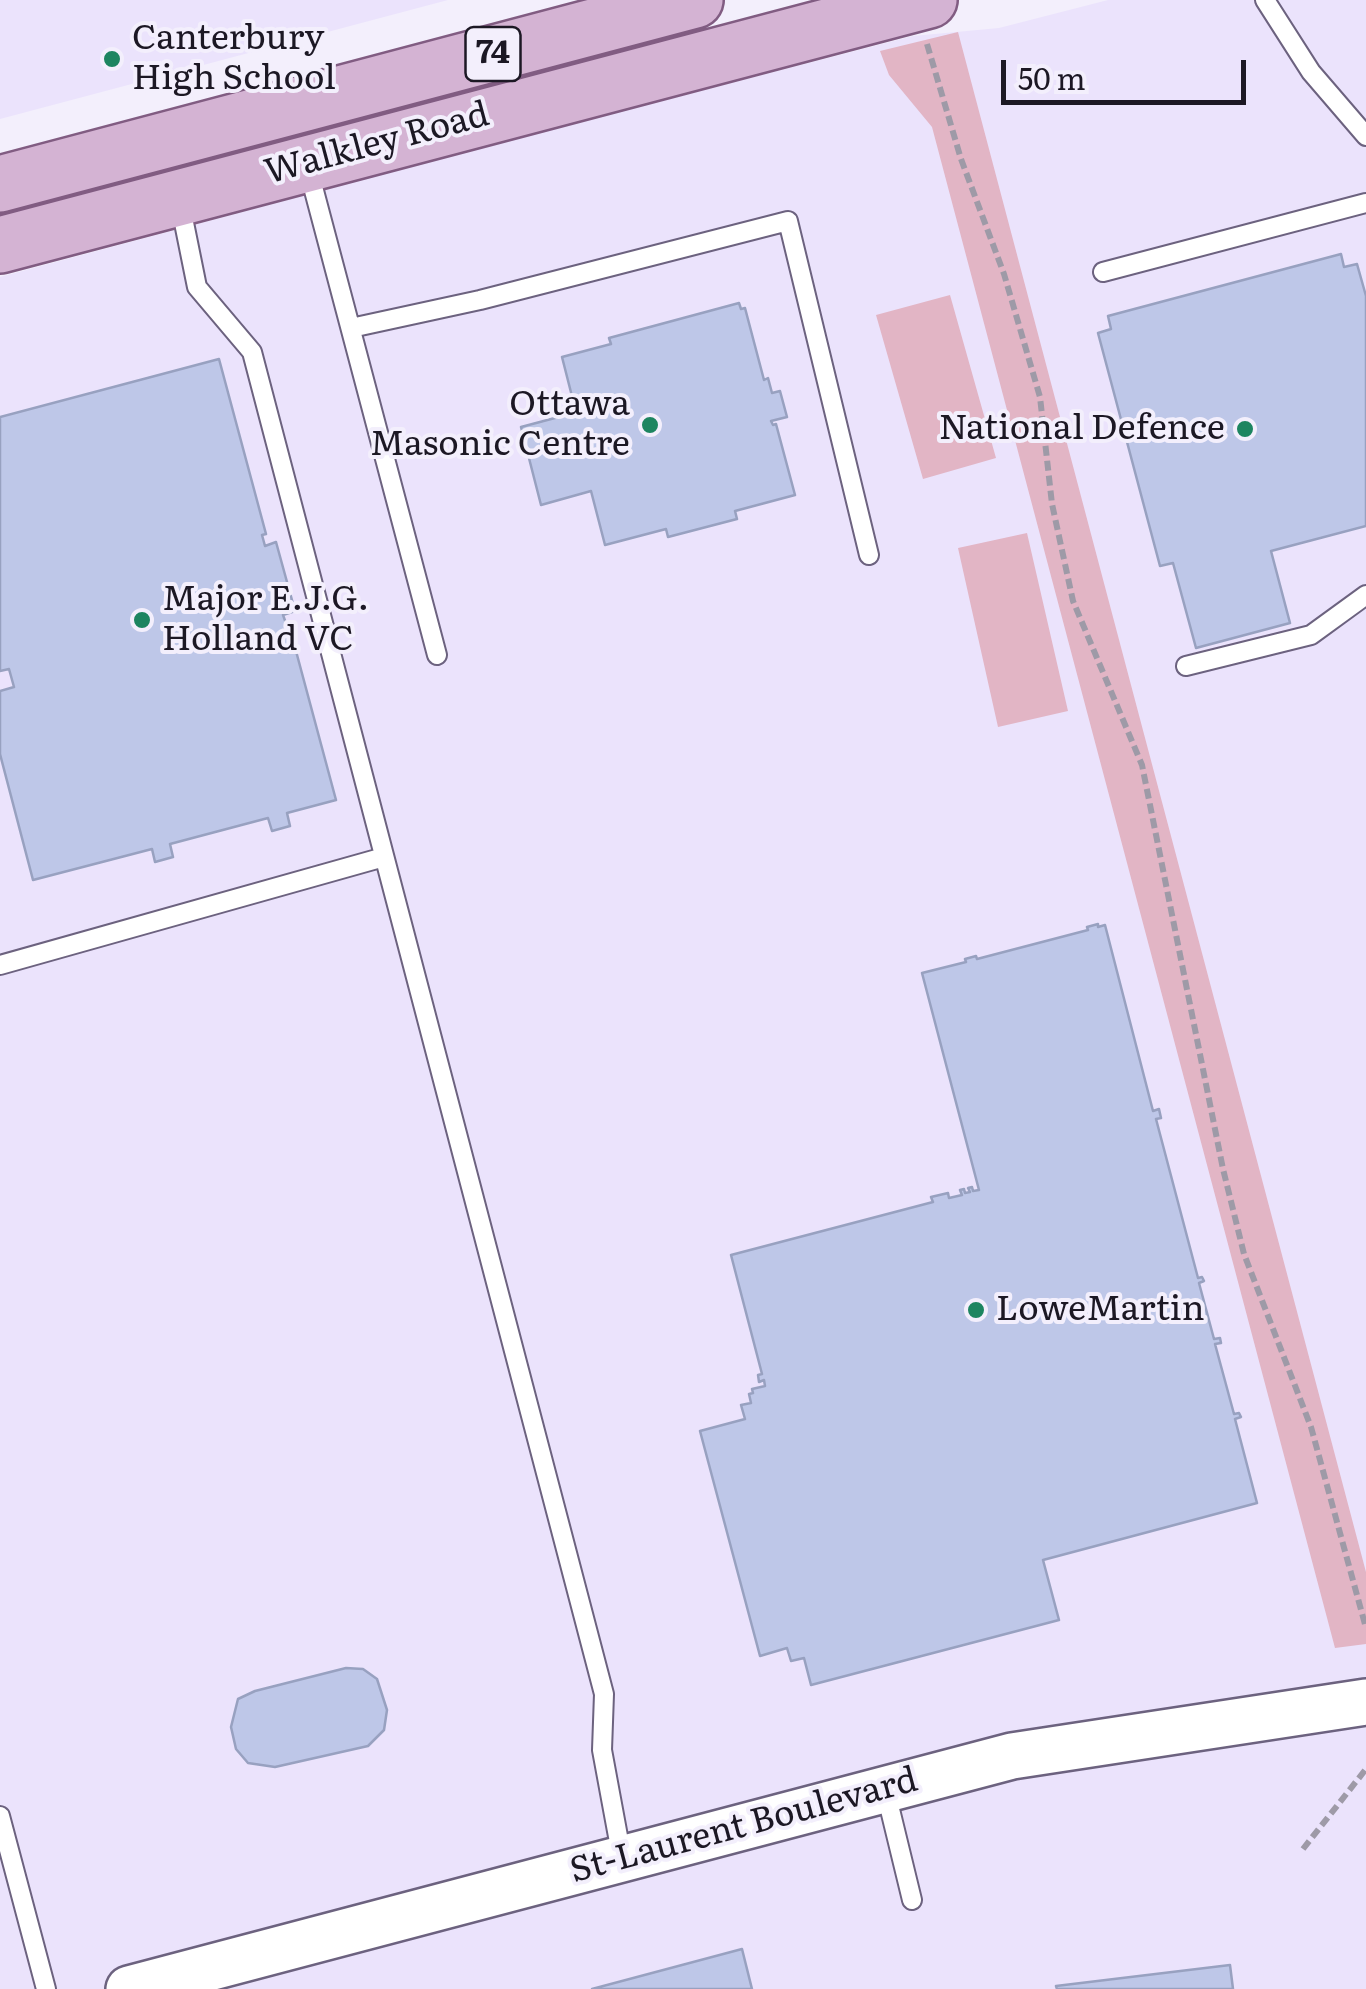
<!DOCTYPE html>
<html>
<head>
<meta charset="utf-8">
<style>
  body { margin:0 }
  #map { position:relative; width:1366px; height:1989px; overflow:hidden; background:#f3effc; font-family:Literata,serif }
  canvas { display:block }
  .scale { position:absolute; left:1001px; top:60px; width:245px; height:45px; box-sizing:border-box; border:5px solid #1c1824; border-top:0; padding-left:12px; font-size:30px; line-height:35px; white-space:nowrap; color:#1c1824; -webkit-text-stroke:8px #f3effc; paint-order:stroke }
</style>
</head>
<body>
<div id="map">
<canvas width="1366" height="1989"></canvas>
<div class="scale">50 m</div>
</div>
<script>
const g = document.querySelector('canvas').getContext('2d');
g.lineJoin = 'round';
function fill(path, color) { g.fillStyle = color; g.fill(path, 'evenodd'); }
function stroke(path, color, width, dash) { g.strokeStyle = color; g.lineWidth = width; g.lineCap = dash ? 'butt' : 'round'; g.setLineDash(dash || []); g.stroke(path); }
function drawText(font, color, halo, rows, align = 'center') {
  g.font = font + ' Literata,serif'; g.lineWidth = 8; g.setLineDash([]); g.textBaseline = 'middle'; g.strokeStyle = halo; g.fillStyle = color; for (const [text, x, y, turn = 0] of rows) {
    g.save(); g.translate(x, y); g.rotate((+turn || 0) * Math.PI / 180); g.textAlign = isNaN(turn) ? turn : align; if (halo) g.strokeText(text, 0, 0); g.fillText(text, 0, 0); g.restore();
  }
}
fill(new Path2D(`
  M0,0H448L0,119Z
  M1108,0H1366V1989H0V277L510,140L913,36L999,28Z`), '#ebe3fc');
fill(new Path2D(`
  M958,32L1366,1572V1644L1335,1648L932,127L889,75L880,51Z
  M950,295L996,458L923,479L876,315Z
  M1027,533L1068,711L998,727L958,548Z`), '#e2b5c5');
const building = new Path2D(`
  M1341,254L1344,267L1357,264L1366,296V526L1271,551L1290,623L1196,648L1173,563L1160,566L1098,333L1111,329L1108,316Z
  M739,303L741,309L745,308L764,380L768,378L772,393L780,391L787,417L771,421L773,425L776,424L795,495L735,511L737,519L668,537L666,529L605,545L591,491L541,505L521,427L570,414L571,417L577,416L562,357L611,344L609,338Z
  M219,359L266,534L262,535L265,546L276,542L295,611L283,615L287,626L289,625L336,800L287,813L290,826L272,831L268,818L170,844L173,857L155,862L152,849L33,880L0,754V691L14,687L9,669L0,671V417Z
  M1098,924V927L1105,925L1153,1111L1159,1109L1161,1118L1156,1119L1198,1278L1202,1277L1204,1281L1199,1283L1214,1339L1220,1338L1221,1343L1215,1344L1234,1414L1239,1413L1241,1417L1235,1419L1257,1503L1043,1560L1059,1620L811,1685L804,1658L791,1661L787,1648L760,1656L700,1431L745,1419L741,1405L751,1403L749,1394L753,1393L752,1389L765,1386L764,1380L759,1382L758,1375L762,1374L731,1255L933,1202L931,1197L948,1193L949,1198L962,1195L960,1190L964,1189L965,1193L970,1192L968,1188L972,1187L973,1191L979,1190L922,973L966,962L965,959L976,956L977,959L1088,930L1087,927Z
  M346,1668L363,1669L377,1679L387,1710L384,1730L368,1746L275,1767L248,1763L236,1749L231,1727L238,1699L255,1691Z
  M742,1949L752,1989H592Z
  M1230,1965L1233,1989H1057L1056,1986Z`);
fill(building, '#bec7e8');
stroke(building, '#98a1c0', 2.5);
const service = new Path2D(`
  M1265,0L1311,72L1366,136
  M308,168L437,655
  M180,203L197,287L252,352L604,1694L602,1750L622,1858
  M1103,272L1366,203
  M351,328L480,300L788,221L869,555
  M1186,666L1311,635L1366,595
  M0,965L384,857
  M885,1789L912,1900
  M0,1816L46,1989`);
const tertiary = new Path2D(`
  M129,1989L1012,1756L1366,1702`);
const primary = new Path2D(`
  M0,184L695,0
  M0,245L929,0`);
stroke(service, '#6c627f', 22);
stroke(tertiary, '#6c627f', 50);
stroke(primary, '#815c82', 60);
stroke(new Path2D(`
  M927,44L961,159L1004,274L1040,397L1052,504L1073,601L1142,765L1223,1169L1244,1254L1311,1427L1366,1628
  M1303,1849L1366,1769`), '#9e9aa7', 6, [10, 5]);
stroke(service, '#fff', 18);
stroke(tertiary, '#fff', 45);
stroke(primary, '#d4b3d3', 55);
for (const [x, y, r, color] of [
  [112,59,10,"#1d8560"],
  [650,425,10,"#1d8560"],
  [1245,429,10,"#1d8560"],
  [142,620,10,"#1d8560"],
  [976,1310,10,"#1d8560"]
]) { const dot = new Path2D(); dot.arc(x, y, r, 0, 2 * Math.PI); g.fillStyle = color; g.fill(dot); stroke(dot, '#f3effc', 4); }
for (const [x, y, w] of [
  [493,54,55]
]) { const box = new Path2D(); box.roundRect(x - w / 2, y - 27, w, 54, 8); g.fillStyle = '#f3effc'; g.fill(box); stroke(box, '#1c1824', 2.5); }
drawText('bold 32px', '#1c1824', null, [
  ["74",493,54]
]);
drawText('35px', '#1c1824', '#f3effc', [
  ["Canterbury",132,39],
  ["High School",132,79],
  ["Ottawa",630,405,"right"],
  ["Masonic Centre",630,445,"right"],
  ["National Defence",1225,429,"right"],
  ["Major E.J.G.",162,600],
  ["Holland VC",162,640],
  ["LoweMartin",996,1310]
], 'left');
drawText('35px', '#1c1824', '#f3effc', [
  ["Walkley Road",377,144,-15],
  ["St-Laurent Boulevard",744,1826,-15]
]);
</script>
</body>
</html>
